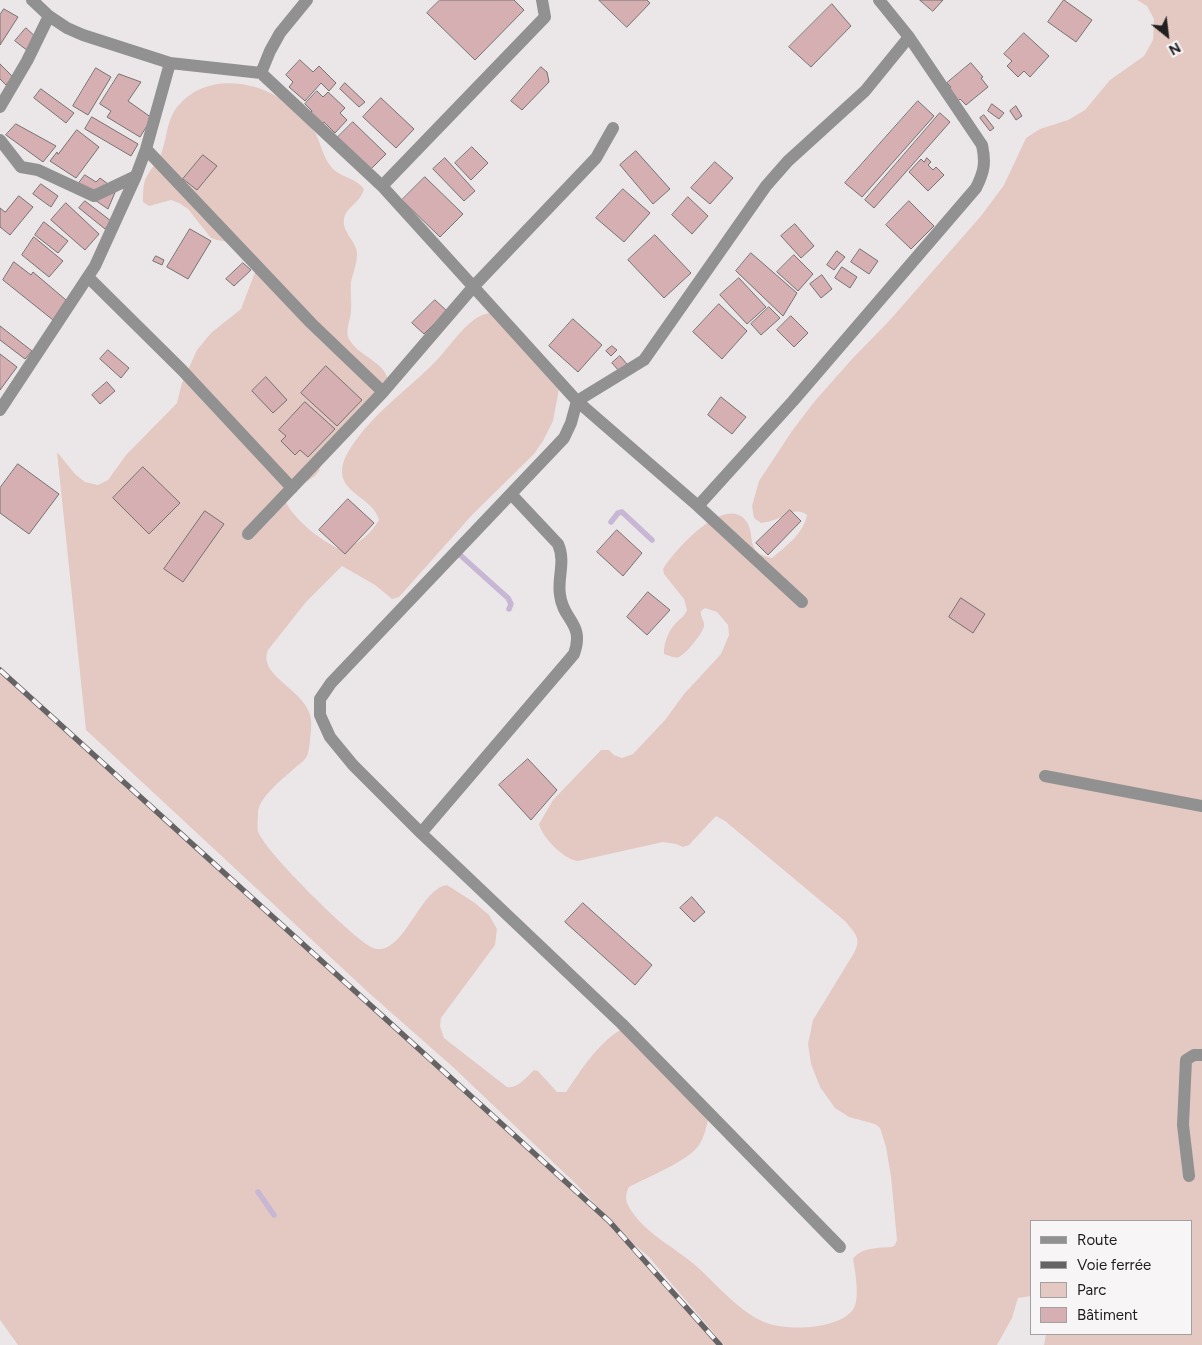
<!DOCTYPE html>
<html>
<head>
<meta charset="utf-8">
<style>
  body { margin:0 }
  #map { position:relative; width:1202px; height:1345px; overflow:hidden; background:#ebe7e9; font-family:Figtree,sans-serif }
  canvas { display:block }
  .legend { position:absolute; left:1030px; top:1220px; width:162px; height:115px; box-sizing:border-box; background:#f8f5f6; border:1px solid #a2a0a0; margin:0; padding:6px 9px; list-style:none; font-size:15px; color:#212020 }
  .legend li { display:flex; align-items:center; gap:10px; height:25px }
  .legend b { width:25px; border:1px solid #a2a0a0 }
  .north { position:absolute; left:1142px; top:10px; width:50px; height:50px; -webkit-text-stroke:4px #f8f5f6; paint-order:stroke; rotate:151deg; font-size:14px; font-weight:700; line-height:20px; text-align:center; color:#212020 }
  .north::after { content:''; display:block; margin:auto; width:18px; height:22px; background:#212020; clip-path:polygon(50% 0,100% 100%,50% 72%,0 100%) }
</style>
</head>
<body>
<div id="map">
<canvas width="1202" height="1345"></canvas>
<ul class="legend">
<li><b style="height:6px;background:#929192"></b>Route</li>
<li><b style="height:6px;background:#656364"></b>Voie ferrée</li>
<li><b style="height:14px;background:#e4c9c2"></b>Parc</li>
<li><b style="height:14px;background:#d5afb2"></b>Bâtiment</li>
</ul>
<div class="north">N</div>
</div>
<script>
const g = document.querySelector('canvas').getContext('2d');
g.lineJoin = 'round';
function fill(path, color) { g.fillStyle = color; g.fill(path, 'evenodd'); }
function stroke(path, color, width, dash) { g.strokeStyle = color; g.lineWidth = width; g.lineCap = dash ? 'butt' : 'round'; g.setLineDash(dash || []); g.stroke(path); }
fill(new Path2D(`
  M1137,0H1202V1345H1044L1046,1334H1191V1221H1031V1296L1018,1298L1012,1318L997,1345H724L648,1256L630,1241L576,1184L454,1068L369,993L86,730L57,452L75,474L85,482L98,485L108,480L126,455L177,403L182,383L197,350L211,333L241,309L257,267L230,242L217,240L211,238L188,209L179,203L171,200L149,206L143,202C143,195 143,186 145,180C149,170 157,163 161,154C167,139 166,124 175,110C204,69 265,80 296,111C303,117 311,126 316,134C321,145 324,160 333,169C341,177 356,178 364,189C360,204 345,207 344,220C342,233 358,242 357,255C357,264 353,273 351,282C350,292 352,302 351,312C350,321 345,331 349,339C358,356 384,361 388,380L324,450L319,471L315,476L289,494L286,502C294,520 324,543 342,550C357,545 371,534 379,520C374,499 341,493 342,471C342,460 350,448 356,440C376,412 405,391 429,368C444,354 455,336 470,323C477,317 482,314 490,313L559,389L553,421L543,441L534,454L472,515L399,597L392,599L375,585L342,566L306,602L268,650C256,680 318,691 311,730C310,738 310,749 307,756C305,760 300,764 296,767C285,777 259,797 258,812C258,817 257,826 258,831C263,850 352,937 371,947C374,949 381,950 385,948C408,940 423,888 447,885L475,903L489,915L497,929L495,945L441,1018L440,1026L444,1038L507,1087C517,1089 527,1077 534,1070L538,1071L557,1092H566C582,1069 599,1041 624,1028L708,1120C706,1129 704,1137 699,1145C690,1160 646,1178 629,1187C626,1192 625,1199 628,1205C642,1232 673,1246 695,1265C717,1284 735,1308 762,1321C783,1332 841,1330 854,1308C860,1297 855,1271 853,1259C861,1247 879,1248 892,1247L895,1245L897,1240L891,1177L886,1147L880,1128L875,1124L849,1117L835,1108L820,1087L811,1064L808,1044L813,1020L854,953C862,938 855,934 846,922L725,821L716,816L689,845L683,847L676,844L663,842L578,861C564,860 542,837 539,824L553,800L601,750H609L614,755L622,758L633,754L665,720L684,694L721,654L729,635L728,625L717,612L705,608L701,611C700,617 705,621 704,626C703,633 686,654 679,657C674,659 668,655 664,654C663,645 669,629 676,623C681,618 684,617 687,610L684,599L664,574L663,569C673,552 725,493 746,521C757,536 743,552 772,558C785,547 804,533 807,515C796,507 787,515 777,519C772,521 766,522 761,523L754,518L752,506L759,481L792,431L814,402L852,359L889,321L981,216L1004,185L1026,138L1040,129L1068,120L1085,110L1110,80L1144,56L1153,40L1154,19L1147,6Z
  M0,670L609,1221L720,1345H18L0,1320Z`), '#e4c9c2');
stroke(new Path2D(`
  M611,522L618,513L622,512L652,540
  M459,554L508,598L511,604L509,609
  M258,1192L274,1215`), '#c7b7d5', 5.5);
const building = new Path2D(`
  M440,0H514L524,10L475,60L427,13Z
  M599,0H647L650,3L627,27Z
  M920,0H943L933,11Z
  M1064,0L1092,20L1076,42L1048,22Z
  M832,4L851,26L811,67L789,47Z
  M4,9L18,17L0,45V15Z
  M26,28L38,39L28,51L15,41Z
  M1024,33L1049,56L1030,77L1024,71L1018,77L1007,66L1012,61L1004,54Z
  M300,60L313,72L319,66L336,83L329,91L321,83L305,101L289,87L293,82L286,75Z
  M971,63L983,77L981,78L988,87L966,105L960,99L958,101L948,89L951,87L947,83Z
  M0,64L13,77L6,85L0,79Z
  M541,67L547,72L549,82L522,110L511,101Z
  M96,68L111,77L88,115L73,106Z
  M119,74L141,82L128,101L152,118L140,137L107,117L111,111L100,104Z
  M345,83L365,102L359,107L340,89Z
  M41,89L74,113L66,123L34,98Z
  M317,91L323,97L328,92L345,108L340,113L347,120L335,133L324,122L321,126L309,115L312,111L305,104Z
  M381,98L414,129L396,148L363,117Z
  M918,101L934,116L862,197L845,183Z
  M992,104L1004,113L999,119L988,111Z
  M1016,106L1022,116L1016,120L1010,111Z
  M940,113L950,122L874,208L865,200Z
  M984,115L994,128L990,131L980,118Z
  M92,117L138,144L131,156L85,129Z
  M353,122L386,154L370,170L337,138Z
  M16,124L56,146L43,162L6,135Z
  M77,130L99,147L76,178L50,161L57,152L58,154Z
  M472,147L488,163L471,180L455,163Z
  M636,151L670,189L653,204L620,165Z
  M203,155L217,166L197,190L183,179Z
  M445,158L475,191L464,201L433,169Z
  M927,158L931,162L928,165L933,170L936,167L944,175L928,191L909,172L921,159L924,162Z
  M715,162L733,178L710,204L691,188Z
  M85,175L96,182L100,178L116,190L108,209L76,187Z
  M425,177L463,214L440,237L402,200Z
  M41,184L58,196L51,207L33,194Z
  M623,189L650,213L624,242L596,218Z
  M19,196L33,207L10,235L0,227V208L5,212Z
  M688,197L708,216L692,234L672,215Z
  M85,201L111,221L105,229L79,208Z
  M909,201L934,226L911,249L886,225Z
  M66,203L99,234L85,250L51,220Z
  M44,222L68,241L58,253L35,235Z
  M795,224L814,246L801,258L781,236Z
  M190,229L211,241L188,279L167,267Z
  M655,235L691,273L664,298L628,260Z
  M34,237L63,261L49,277L22,255Z
  M860,249L878,261L869,274L851,262Z
  M837,251L845,257L834,270L827,265Z
  M751,253L797,293L783,316L736,271Z
  M794,255L813,274L798,291L777,272Z
  M156,256L164,260L162,265L153,261Z
  M14,262L31,275L33,272L66,300L53,320L3,280Z
  M243,263L251,270L234,286L226,279Z
  M842,267L857,277L850,288L835,278Z
  M822,275L832,289L821,298L810,284Z
  M739,278L766,307L747,324L720,295Z
  M435,300L447,311L424,334L412,323Z
  M719,304L747,331L722,359L693,332Z
  M769,307L780,318L761,335L751,324Z
  M791,316L808,333L794,347L777,330Z
  M573,319L602,345L578,372L549,346Z
  M0,326L32,351L25,359L0,340Z
  M612,346L617,350L611,356L606,351Z
  M108,350L129,368L121,378L100,359Z
  M0,354L17,367L0,390Z
  M620,356L627,364L619,371L612,363Z
  M326,366L362,400L337,426L301,393Z
  M266,377L287,400L273,413L252,391Z
  M107,382L115,391L100,404L92,395Z
  M721,397L746,417L732,434L708,415Z
  M305,402L335,429L308,457L300,450L295,455L281,441L286,436L279,430Z
  M18,464L59,494L29,534L0,513V488Z
  M143,467L180,503L149,534L113,498Z
  M348,499L374,523L345,554L319,530Z
  M790,510L801,521L768,555L756,543Z
  M205,511L224,524L183,582L164,569Z
  M617,530L642,553L623,576L597,552Z
  M648,592L670,610L647,635L627,617Z
  M961,598L985,614L973,633L949,617Z
  M528,759L557,790L531,820L499,785Z
  M692,897L705,912L694,922L680,908Z
  M583,903L652,965L635,985L565,922Z`);
fill(building, '#d5afb2');
stroke(building, '#767272', 1);
stroke(new Path2D(`
  M32,0L49,16L67,28L83,35L170,63L261,73L382,186L577,401L698,506L802,602
  M261,73L270,51L280,33L307,0
  M0,107L27,61L49,16
  M0,140L21,167L38,170L94,196L136,176
  M146,149L311,323L383,392L474,286L596,158L613,128
  M382,186L545,17L542,0
  M88,277L182,370L292,488
  M0,410L95,266L136,176L146,149L170,63
  M698,506L793,401L976,188C984,172 986,163 982,145L909,37L879,0
  M248,534L383,392
  M1045,776L1202,806
  M421,833L574,654C585,623 563,621 560,595C557,578 566,562 558,544L511,494
  M1189,1176L1183,1125L1186,1060L1194,1055H1202
  M840,1247L622,1024L421,833L353,765L330,737L320,715V699L331,683L564,438L571,423L577,401L644,360L766,186L788,161L865,91L909,37`), '#929192', 12);
const rail = new Path2D(`
  M0,670L609,1221L720,1345`);
stroke(rail, '#656364', 5.5);
stroke(rail, '#f8f5f6', 4, [11]);
</script>
</body>
</html>
